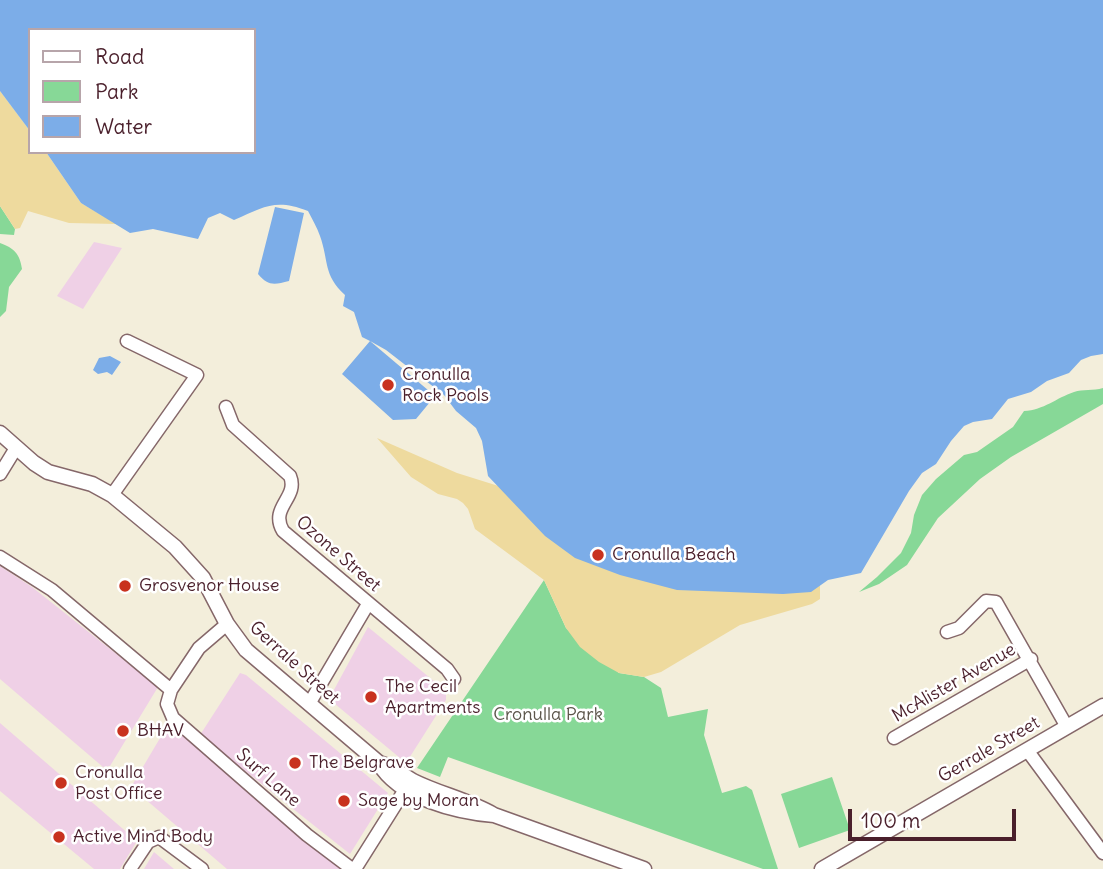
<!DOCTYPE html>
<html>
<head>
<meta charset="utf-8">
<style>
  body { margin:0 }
  #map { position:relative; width:1103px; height:869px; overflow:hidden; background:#f3eedb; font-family:Delius,sans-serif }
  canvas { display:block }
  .legend { position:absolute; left:28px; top:28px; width:228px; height:126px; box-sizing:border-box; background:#fff; border:2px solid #b7a5aa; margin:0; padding:9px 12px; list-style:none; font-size:21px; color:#4a1f2b }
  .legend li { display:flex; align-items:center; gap:14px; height:35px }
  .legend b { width:35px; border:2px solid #b7a5aa }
  .scale { position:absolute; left:848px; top:809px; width:168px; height:32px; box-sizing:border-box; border:4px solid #4a1f2b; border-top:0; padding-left:9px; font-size:21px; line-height:24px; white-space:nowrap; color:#4a1f2b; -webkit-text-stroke:5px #fff; paint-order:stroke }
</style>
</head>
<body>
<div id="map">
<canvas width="1103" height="869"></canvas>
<ul class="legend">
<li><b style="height:9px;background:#fff"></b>Road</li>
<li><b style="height:19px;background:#87d897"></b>Park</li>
<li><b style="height:19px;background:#7cade8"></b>Water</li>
</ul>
<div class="scale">100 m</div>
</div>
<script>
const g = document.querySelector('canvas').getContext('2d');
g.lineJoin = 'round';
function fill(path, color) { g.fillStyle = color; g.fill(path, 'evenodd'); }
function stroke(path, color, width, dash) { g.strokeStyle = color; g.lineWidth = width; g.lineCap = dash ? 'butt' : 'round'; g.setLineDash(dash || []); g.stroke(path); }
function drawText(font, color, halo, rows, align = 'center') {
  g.font = font + ' Delius,sans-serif'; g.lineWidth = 5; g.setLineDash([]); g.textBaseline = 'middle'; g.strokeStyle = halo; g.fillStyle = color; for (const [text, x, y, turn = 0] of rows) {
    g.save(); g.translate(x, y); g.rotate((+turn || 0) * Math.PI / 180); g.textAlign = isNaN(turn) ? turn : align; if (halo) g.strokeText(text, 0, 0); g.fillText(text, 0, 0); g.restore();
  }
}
fill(new Path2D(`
  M94,242L122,248L83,309L57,296Z
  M0,566L32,587L158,687L110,766L103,767L0,679Z
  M368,627L446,691V700L406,763L329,699Z
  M240,673L246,675L388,793L350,854L200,735Z
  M0,723L137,841L120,869H94L0,791Z
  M169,723L343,868L342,869H227L131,787Z
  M154,852L174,869H144Z`), '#efd0e6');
fill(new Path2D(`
  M0,206L15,229L14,235L0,234Z
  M0,243C14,248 20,254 22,269L9,287L6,311L0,317Z
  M1103,388V404L1011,457L980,479L938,518L907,565L879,584L859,592L877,577L901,553L911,533L914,515L922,495L936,479L964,455L977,452L1013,427L1024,411C1044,410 1056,398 1074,392C1083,389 1093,391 1103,388Z
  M544,580L566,628L619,673L644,677L661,688L668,717L708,709L704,735L722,793L746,786L752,790L778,869H763L448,757L440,777L417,768Z
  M832,777L850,830L799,848L781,794Z`), '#87d897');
fill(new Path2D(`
  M0,91L30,131V152H46L81,203L117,224L69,223L28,211L20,228L15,229L0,206Z
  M377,438L457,473L591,515L820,561V599L812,604L740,625L661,672L644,677L619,673L599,662L580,647L566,628L544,580L475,529L468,509L463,503L457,499L438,494L411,477Z`), '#eeda9e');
fill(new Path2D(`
  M0,0H1103V354L1091,356L1081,360L1069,373L1047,381L1031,392L1008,399L992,419L973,422L964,426L951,441L936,464L922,473L909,491L861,573L828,580L811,592L783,594L677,590L620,575L575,558L545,536L488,476L482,441L476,428L456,411L444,395L386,350L370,341L435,396L416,419L393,420L342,374L370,341L362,337L354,312L343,306L345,295C323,275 329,261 320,236C317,227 312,219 308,211C275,198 264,207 234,220L220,213L208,218L198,239L153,229L130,233L81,203L46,152H254V30H30V131L0,91Z
  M275,207L304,213L289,281C274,285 268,286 258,274Z
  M110,356L121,362L112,375L107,372L98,374L93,370L99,358Z`), '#7cade8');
const minor = new Path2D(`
  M226,407L233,425L290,476C299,498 269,507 283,531L447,669L454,679
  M0,474L16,448
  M112,495L197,375L127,341
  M0,557L52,590L171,690
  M227,624L199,648L171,690L167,704L173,718L307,835L352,869
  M947,632L959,628L986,601L996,602L1067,727
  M309,704L368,604
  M894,738L1031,659
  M1027,750L1103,853
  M130,869L148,842L159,837L202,869
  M355,869L411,780`);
const tertiary = new Path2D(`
  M0,433L34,463L48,472L92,484L112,495L175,547L203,578L227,624L246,650L379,763C399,798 457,812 494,815
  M379,763C393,767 401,774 413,781C439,794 468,800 494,815L644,869
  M822,869L1103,706`);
stroke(minor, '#856769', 15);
stroke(tertiary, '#856769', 17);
stroke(minor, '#fff', 12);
stroke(tertiary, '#fff', 14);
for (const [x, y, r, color] of [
  [388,385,7,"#c8321e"],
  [598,555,7,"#c8321e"],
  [125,586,7,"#c8321e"],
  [371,697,7,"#c8321e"],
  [123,731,7,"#c8321e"],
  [295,763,7,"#c8321e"],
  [61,783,7,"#c8321e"],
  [344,801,7,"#c8321e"],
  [59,837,7,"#c8321e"]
]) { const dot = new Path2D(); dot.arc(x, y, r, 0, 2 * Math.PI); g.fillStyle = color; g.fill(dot); stroke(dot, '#fff', 2.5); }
drawText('18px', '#4a1f2b', '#fff', [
  ["Cronulla",402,375],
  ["Rock Pools",402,396],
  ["Cronulla Beach",612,555],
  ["Grosvenor House",139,586],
  ["The Cecil",385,687],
  ["Apartments",385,708],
  ["BHAV",137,731],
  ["The Belgrave",309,763],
  ["Cronulla",75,773],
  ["Post Office",75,794],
  ["Sage by Moran",358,801],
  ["Active Mind Body",73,837]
], 'left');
drawText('18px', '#4a1f2b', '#fff', [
  ["Ozone Street",338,554,41],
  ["Gerrale Street",294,663,42],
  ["McAlister Avenue",954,683,-30],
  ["Gerrale Street",989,750,-30],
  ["Surf Lane",268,778,41]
]);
drawText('18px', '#5c564b', '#fff', [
  ["Cronulla Park",548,715]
]);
</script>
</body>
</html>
